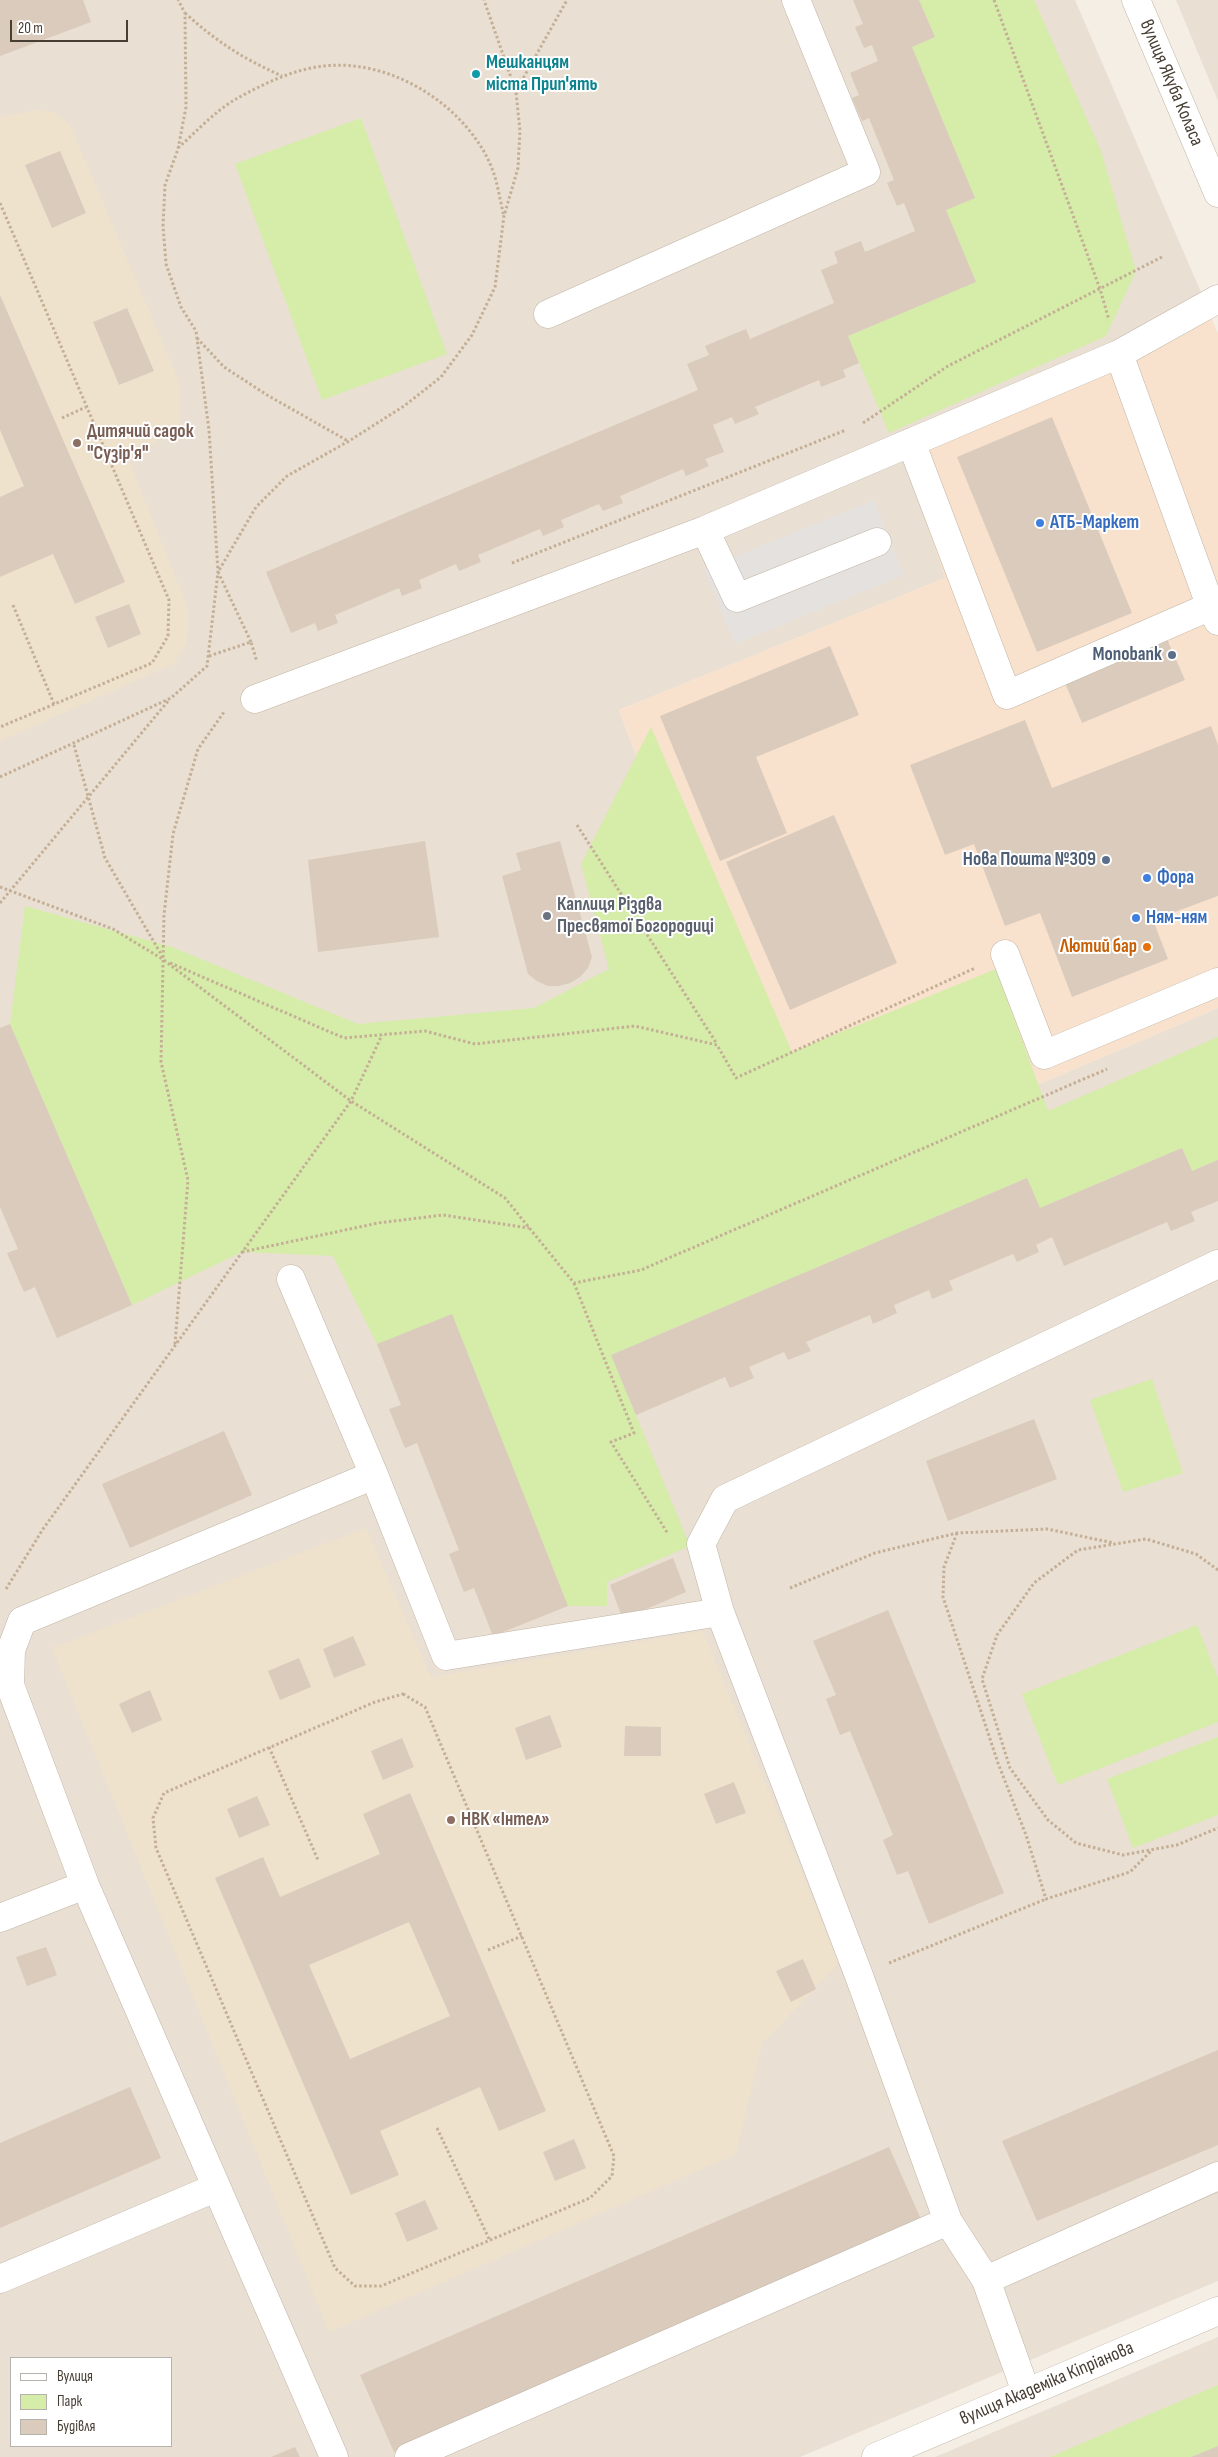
<!DOCTYPE html>
<html>
<head>
<meta charset="utf-8">
<style>
  body { margin:0 }
  #map { position:relative; width:1218px; height:2457px; overflow:hidden; background:#f4eee5; font-family:"Sofia Sans Condensed",sans-serif }
  canvas { display:block }
  .legend { position:absolute; left:10px; top:2357px; width:162px; height:90px; box-sizing:border-box; background:#fff; border:1px solid #b5b2ae; margin:0; padding:6px 9px; list-style:none; font-size:15px; color:#473e34 }
  .legend li { display:flex; align-items:center; gap:10px; height:25px }
  .legend b { width:25px; border:1px solid #b5b2ae }
  .scale { position:absolute; left:10px; top:20px; width:118px; height:22px; box-sizing:border-box; border:2px solid #473e34; border-top:0; padding-left:6px; font-size:15px; line-height:18px; white-space:nowrap; color:#473e34; -webkit-text-stroke:4px #fff; paint-order:stroke }
</style>
</head>
<body>
<div id="map">
<canvas width="1218" height="2457"></canvas>
<ul class="legend">
<li><b style="height:6px;background:#fff"></b>Вулиця</li>
<li><b style="height:14px;background:#d5eda9"></b>Парк</li>
<li><b style="height:14px;background:#dacbbc"></b>Будівля</li>
</ul>
<div class="scale">20 m</div>
</div>
<script>
const g = document.querySelector('canvas').getContext('2d');
g.lineJoin = 'round';
function fill(path, color) { g.fillStyle = color; g.fill(path, 'evenodd'); }
function stroke(path, color, width, dash) { g.strokeStyle = color; g.lineWidth = width; g.lineCap = dash ? 'butt' : 'round'; g.setLineDash(dash || []); g.stroke(path); }
function drawText(font, color, halo, rows, align = 'center') {
  g.font = font + ' "Sofia Sans Condensed",sans-serif'; g.lineWidth = 4; g.setLineDash([]); g.textBaseline = 'middle'; g.strokeStyle = halo; g.fillStyle = color; for (const [text, x, y, turn = 0] of rows) {
    g.save(); g.translate(x, y); g.rotate((+turn || 0) * Math.PI / 180); g.textAlign = isNaN(turn) ? turn : align; if (halo) g.strokeText(text, 0, 0); g.fillText(text, 0, 0); g.restore();
  }
}
fill(new Path2D(`
  M0,0H1075L1203,297L945,578L619,710L799,1186L1218,1008V2281L800,2457H0ZM11,2358H171V2446H11Z
  M1176,0H1218V101Z
  M1218,2337V2457H935Z`), '#e9dfd2');
fill(new Path2D(`
  M1203,297L1218,334V1008L799,1186L619,710L945,578L897,439L1103,351Z`), '#f9e2cd');
fill(new Path2D(`
  M35,110L56,113L70,125L180,383V425L129,461L188,608L187,642L175,663L0,741V117Z
  M366,1528L431,1677L703,1631L839,1963L762,2044L736,2154L329,2332L52,1648Z`), '#efe2cd');
fill(new Path2D(`
  M919,0H1034L1101,151L1136,271L1106,336L889,433L848,336L976,282L946,210L975,198L912,47L935,37Z
  M361,118L447,354L322,400L235,164Z
  M651,727L792,1052L996,969L1048,1111L1218,1037V1160L1192,1171L1182,1148L1040,1208L1027,1178L611,1355L690,1546L607,1582V1606H568L452,1315L377,1344L333,1256L242,1252L132,1305L10,1024L25,906L172,947L358,1024L534,1008L609,969L581,864Z
  M1152,1379L1183,1473L1123,1492L1090,1400Z
  M1197,1625L1218,1678V1722L1058,1785L1022,1694Z
  M1218,1737V1815L1133,1848L1107,1779Z
  M1218,2385V2446L1191,2457H1050Z`), '#d5eda9');
fill(new Path2D(`
  M874,500L904,575L735,644L704,569Z`), '#e4e1de');
fill(new Path2D(`
  M0,0H83L91,22L0,56Z
  M853,0H919L935,37L912,47L975,198L946,210L976,282L848,336L859,363L843,370L846,377L821,387L819,380L755,407L759,414L735,424L732,417L713,425L724,452L705,459L709,466L686,476L683,469L620,496L623,503L603,511L599,504L561,520L564,527L543,536L540,529L478,555L481,562L459,571L456,564L419,580L422,588L402,596L399,588L335,615L338,623L318,631L315,623L291,633L266,572L698,390L687,364L709,355L705,346L746,329L750,339L834,303L821,270L838,263L834,252L861,241L865,252L915,231L904,203L897,206L887,183L894,180L869,118L862,121L852,98L859,95L850,73L878,61L872,45L864,48L855,27L863,24Z
  M60,151L86,213L52,228L25,165Z
  M0,295L125,582L75,604L53,554L0,577V497L24,486L0,430Z
  M127,308L154,371L119,385L93,322Z
  M1052,417L1132,613L1037,652L957,457Z
  M129,604L141,634L108,648L95,617Z
  M1167,639L1185,680L1082,723L1065,683Z
  M830,646L859,715L756,757L787,833L720,861L660,716Z
  M1025,720L1052,788L1211,726L1218,745V896L1153,920L1168,959L1072,997L1040,913L1005,926L974,844L945,855L910,765Z
  M834,815L897,963L790,1010L726,862Z
  M425,841L439,937L318,952L308,860Z
  M560,841L592,957L588,968L580,977L570,983L559,986H548L537,981L528,974L502,876L521,870L516,853Z
  M10,1024L132,1305L57,1338L35,1287L24,1292L7,1253L18,1249L0,1207V1028Z
  M1182,1148L1192,1171L1218,1160V1201L1191,1212L1195,1221L1171,1231L1167,1222L1064,1266L1052,1237L1036,1245L1039,1252L1017,1262L1013,1254L949,1281L953,1290L932,1299L929,1290L894,1305L897,1313L873,1324L870,1315L806,1342L811,1351L788,1360L784,1352L749,1367L754,1378L730,1388L725,1377L636,1415L611,1355L1027,1178L1040,1208Z
  M452,1314L568,1606L493,1636L474,1588L464,1592L449,1554L459,1550L417,1443L405,1448L389,1409L401,1405L377,1344Z
  M1034,1419L1057,1479L948,1521L926,1461Z
  M224,1431L252,1495L130,1548L102,1484Z
  M673,1558L686,1592L623,1619L610,1585Z
  M888,1610L1004,1893L929,1924L908,1871L897,1875L883,1840L893,1835L850,1731L840,1735L826,1699L836,1695L813,1641Z
  M353,1636L366,1665L334,1678L323,1649Z
  M299,1658L311,1687L280,1700L268,1671Z
  M150,1690L162,1720L132,1733L119,1704Z
  M550,1715L562,1747L526,1760L515,1728Z
  M625,1726L661,1727V1756H624Z
  M402,1738L414,1767L383,1780L371,1751Z
  M734,1782L746,1813L716,1824L704,1794Z
  M410,1793L546,2111L499,2131L480,2087L380,2131L399,2175L351,2195L215,1878L263,1857L280,1897L380,1854L363,1814ZM409,1922L450,2016L350,2059L309,1965Z
  M257,1796L270,1825L239,1838L227,1809Z
  M46,1947L57,1975L27,1986L16,1957Z
  M803,1959L816,1989L791,2002L776,1971Z
  M1218,2050V2145L1037,2221L1002,2141Z
  M130,2087L161,2158L0,2228V2143Z
  M574,2139L586,2168L555,2181L543,2152Z
  M889,2147L923,2224L394,2452L360,2375Z
  M425,2200L438,2229L407,2242L395,2213Z
  M1218,2446V2457H1191Z
  M295,2447L300,2457H271Z`), '#dacbbc');
const minor = new Path2D(`
  M1136,0L1218,193
  M548,314L866,172L796,0
  M1119,354L1210,605L1218,621
  M911,442L1007,695L1218,603
  M705,530L737,598L877,542
  M255,699L705,530L1119,354L1218,299
  M1005,954L1044,1055L1218,982
  M291,1279L374,1475L446,1656L720,1612
  M0,1918L85,1885
  M0,2279L215,2188
  M986,2280L1218,2176
  M1026,2392L986,2280L948,2221L858,1973L720,1612L701,1544L725,1499L1218,1264
  M334,2457L85,1885L10,1685L11,1650L22,1621L374,1475
  M409,2457L948,2221
  M876,2457L1218,2311`);
stroke(minor, '#c1b5a6', 29);
stroke(new Path2D(`
  M994,0L1100,289L1109,320
  M185,13C217,42 242,58 282,76
  M516,91L567,0
  M178,148C196,132 215,111 236,99C263,84 294,69 324,66C392,58 469,107 493,171C498,185 500,201 504,216
  M0,203L169,600L168,636L152,663L0,727
  M197,338L224,367L267,395L348,441
  M62,418L86,407
  M863,423L948,366L1164,256
  M512,563L846,430
  M13,605L54,704
  M251,642L218,572L256,507L287,476L349,441L404,406L441,377L472,335L495,287L504,216L518,168L520,131L516,92L484,0
  M209,656L251,642L257,662
  M74,745L105,858L165,961L351,1101L505,1198L574,1283L641,1270L1107,1069
  M0,777L171,698L207,666L218,572L209,430L196,331L181,307L166,264L163,226L165,185L178,149L186,107L185,13L178,0
  M577,825L717,1044
  M0,887L113,929L164,960
  M0,903L169,700
  M170,963L344,1038L425,1031L475,1044L635,1026L717,1045L736,1078L975,968
  M242,1252L378,1223L443,1215L529,1228
  M574,1283L634,1433L611,1442L668,1534
  M175,1344L188,1180L161,1062L164,915L173,834L198,749L224,712
  M957,1533L944,1567L943,1597L998,1763L1026,1835L1046,1899L1130,1872L1152,1850
  M1218,1570L1196,1554L1146,1539L1078,1550L1034,1583L997,1635L982,1679L1010,1768L1048,1820L1076,1843L1123,1855L1177,1845L1218,1828
  M790,1588L875,1553L957,1533L1047,1529L1114,1543
  M6,1589L43,1529L351,1101L382,1035
  M403,1694L425,1707L614,2156L612,2176L590,2198L381,2286H355L335,2268L156,1848L153,1818L164,1793L375,1702Z
  M269,1747L318,1860
  M488,1950L522,1936
  M889,1963L1046,1899
  M437,2128L490,2241`), '#c4af96', 3, [2.5, 2.5]);
stroke(minor, '#fff', 28);
for (const [x, y, r, color] of [
  [476,74,5,"#0f9aa8"],
  [77,443,5,"#8d6e63"],
  [1040,523,5,"#3f7fe0"],
  [1172,655,5,"#5c6f8a"],
  [1106,860,5,"#5c6f8a"],
  [1147,878,5,"#3f7fe0"],
  [547,916,5,"#6b7280"],
  [1136,918,5,"#3f7fe0"],
  [1147,947,5,"#e8710a"],
  [451,1820,5,"#8d6e63"]
]) { const dot = new Path2D(); dot.arc(x, y, r, 0, 2 * Math.PI); g.fillStyle = color; g.fill(dot); stroke(dot, '#fff', 2); }
drawText('bold 19px', '#0d838f', '#fff', [
  ["Мешканцям",486,63],
  ["міста Прип'ять",486,85]
], 'left');
drawText('19px', '#473e34', '#fff', [
  ["вулиця Якуба Коласа",1171,83,67],
  ["вулиця Академіка Кіпріанова",1047,2384,-23]
]);
drawText('bold 19px', '#785e54', '#fff', [
  ["Дитячий садок",87,432],
  ["\"Сузір'я\"",87,454],
  ["НВК «Інтел»",461,1820]
], 'left');
drawText('bold 19px', '#366cbe', '#fff', [
  ["АТБ-Маркет",1050,523],
  ["Фора",1157,878],
  ["Ням-ням",1146,918]
], 'left');
drawText('bold 19px', '#4e5e75', '#fff', [
  ["Monobank",1162,655],
  ["Нова Пошта №309",1096,860]
], 'right');
drawText('bold 19px', '#5b616d', '#fff', [
  ["Каплиця Різдва",557,905],
  ["Пресвятої Богородиці",557,927]
], 'left');
drawText('bold 19px', '#c56008', '#fff', [
  ["Лютий бар",1137,947]
], 'right');
</script>
</body>
</html>
